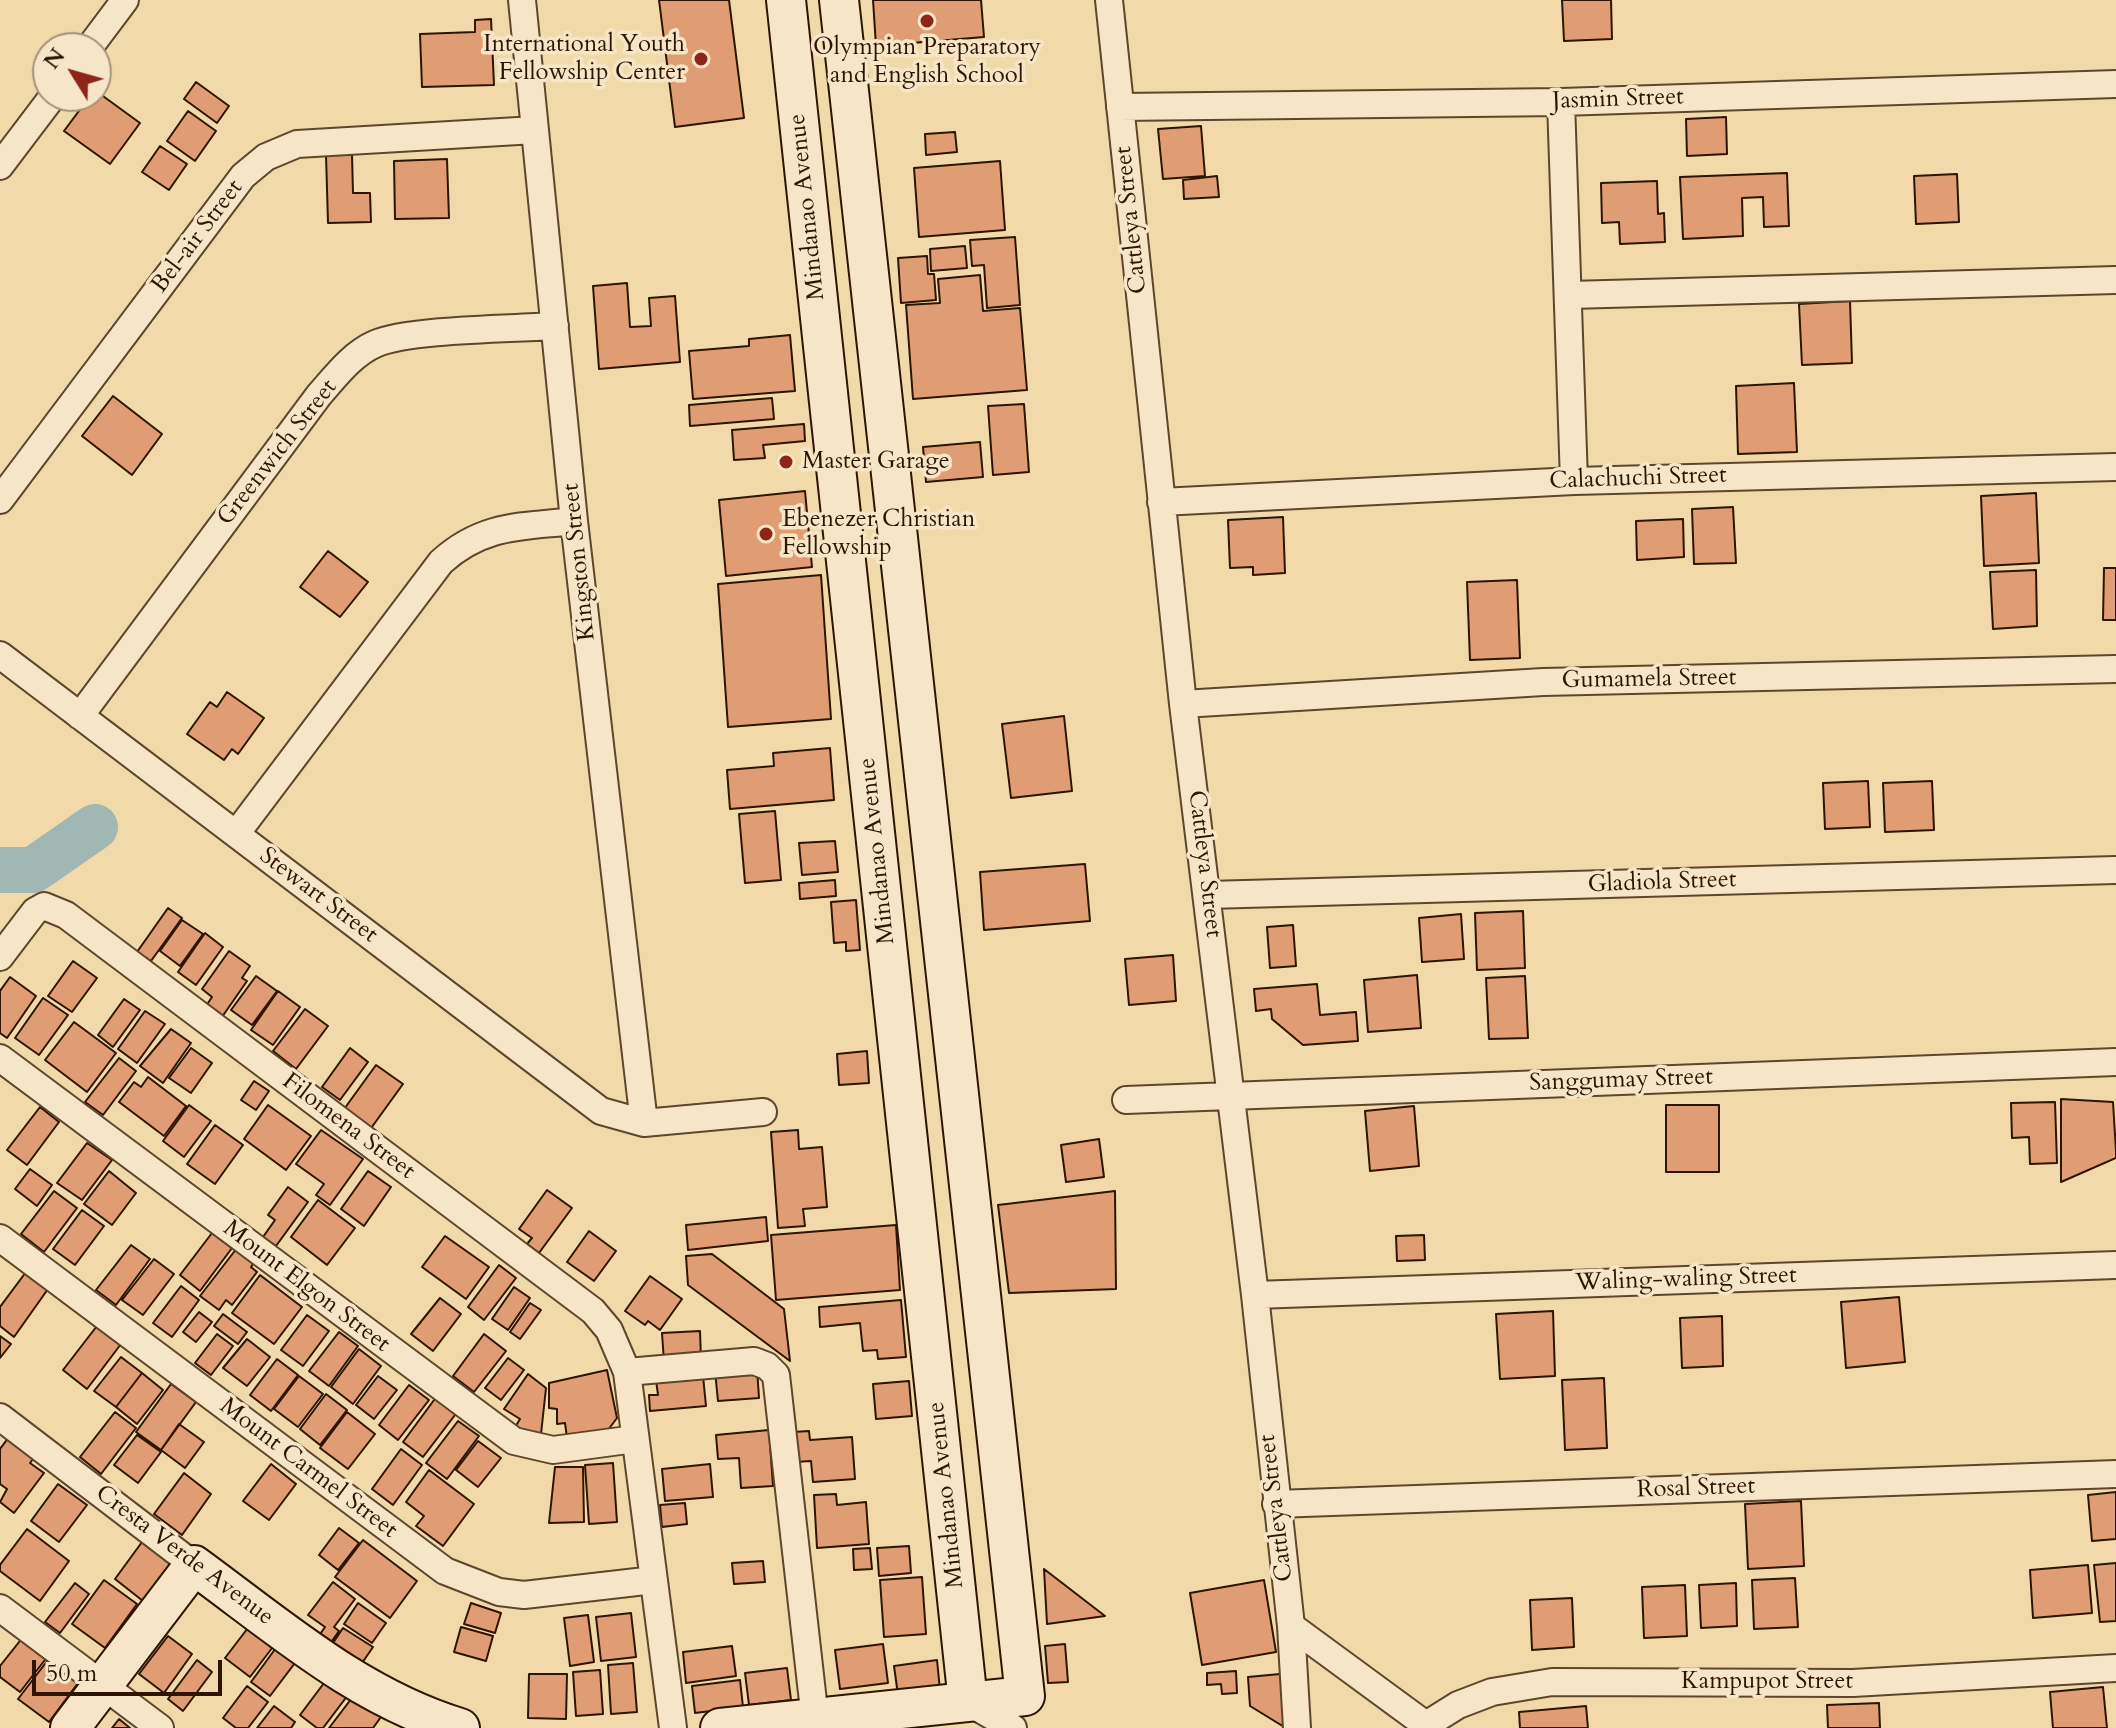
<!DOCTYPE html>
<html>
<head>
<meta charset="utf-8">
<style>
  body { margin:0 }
  #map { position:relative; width:2116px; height:1728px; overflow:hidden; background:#f1d9a9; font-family:Cardo,serif }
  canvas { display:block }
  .north { position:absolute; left:32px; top:32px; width:80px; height:80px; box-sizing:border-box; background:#f6e6c7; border:2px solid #a69279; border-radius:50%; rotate:307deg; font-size:22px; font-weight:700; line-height:32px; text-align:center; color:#2d1403 }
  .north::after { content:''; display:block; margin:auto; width:28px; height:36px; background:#8f2418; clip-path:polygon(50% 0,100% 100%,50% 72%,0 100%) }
  .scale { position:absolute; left:32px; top:1660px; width:190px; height:36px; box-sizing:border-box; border:4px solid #2d1403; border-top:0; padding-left:10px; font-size:24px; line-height:28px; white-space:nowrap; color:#2d1403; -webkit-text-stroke:6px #f6e6c7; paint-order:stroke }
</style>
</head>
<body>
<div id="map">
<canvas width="2116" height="1728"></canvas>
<div class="north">N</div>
<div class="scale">50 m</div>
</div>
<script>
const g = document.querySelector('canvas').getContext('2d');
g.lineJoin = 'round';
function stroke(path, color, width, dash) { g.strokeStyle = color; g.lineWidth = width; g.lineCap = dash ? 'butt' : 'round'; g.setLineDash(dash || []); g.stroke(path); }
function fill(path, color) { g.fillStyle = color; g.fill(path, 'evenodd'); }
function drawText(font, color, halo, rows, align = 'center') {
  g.font = font + ' Cardo,serif'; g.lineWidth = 7; g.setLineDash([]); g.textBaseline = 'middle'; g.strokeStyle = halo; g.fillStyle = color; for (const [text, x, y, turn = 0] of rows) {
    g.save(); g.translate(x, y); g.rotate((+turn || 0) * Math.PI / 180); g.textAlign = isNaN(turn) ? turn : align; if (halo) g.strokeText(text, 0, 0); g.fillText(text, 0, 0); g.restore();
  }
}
stroke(new Path2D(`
  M0,870H33L95,827`), '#a0b7b4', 46);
const building = new Path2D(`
  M659,0H729L744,118L675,127Z
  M873,0H981L984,37L876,46Z
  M1562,0H1611L1612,39L1564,41Z
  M491,19L494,85L422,87L420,34L475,32V20Z
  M196,82L229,106L217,123L184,99Z
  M96,91L140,123L110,164L64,131L90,96H96Z
  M188,111L216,131L195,161L167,141Z
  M1726,117L1727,154L1687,156L1686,119Z
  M1201,126L1205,176L1163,179L1158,129Z
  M955,132L957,152L926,155L925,134Z
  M160,146L187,164L169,190L142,172Z
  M352,154L353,193H370L371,222L328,223L326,155Z
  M447,159L449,218L395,219L394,161Z
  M1000,161L1005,230L919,237L914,168Z
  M1787,173L1789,226L1764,227L1763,197L1742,198L1743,236L1683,239L1680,177Z
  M1957,174L1959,222L1916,224L1914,176Z
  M1217,176L1219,197L1184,199L1183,180Z
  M1657,181L1658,214L1664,213L1665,242L1620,244L1619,222L1602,223L1601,183Z
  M1015,237L1020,305L987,308L984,265L972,266L970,240Z
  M965,246L967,268L931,271L930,249Z
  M927,256L928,274H934L936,300L901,303L898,258Z
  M980,275L983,311L1020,308L1027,390L913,399L906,305L940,303L938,279Z
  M627,283L630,327L651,326L649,298L675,296L680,362L599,369L593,286Z
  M1850,301L1852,363L1802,365L1799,304Z
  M790,335L795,391L693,399L689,351L749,346V339Z
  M1794,383L1797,452L1738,454L1736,386Z
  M113,396L162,434L132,475L82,436Z
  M772,398L774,419L690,426L689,405Z
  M1024,404L1029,472L993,475L988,406Z
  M804,424L805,441L763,445L765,458L734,460L732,430Z
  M980,442L983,477L926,482L923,447Z
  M805,491L812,567L726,576L719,500Z
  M2036,493L2039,563L1984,566L1981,496Z
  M1733,507L1736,563L1694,564L1692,509Z
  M1283,517L1285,573L1253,575V567L1230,568L1228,520Z
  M1683,519L1684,557L1637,560L1636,521Z
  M328,551L368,582L340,617L300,587Z
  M2104,568H2116V620H2103Z
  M2036,570L2037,626L1993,629L1990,572Z
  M821,575L831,719L728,727L718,584Z
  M1517,580L1520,658L1470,660L1467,582Z
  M227,692L264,718L238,754L232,749L224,760L187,734L210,702L217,707Z
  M1064,716L1072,791L1011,798L1002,724Z
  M830,748L834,800L730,809L727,770L774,766L773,753Z
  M1868,781L1870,827L1825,829L1823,783Z
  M1932,781L1934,830L1885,832L1883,783Z
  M775,811L781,880L745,883L739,814Z
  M835,841L838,872L802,875L799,843Z
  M1085,864L1090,921L984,930L980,872Z
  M835,880L836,896L800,899L799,883Z
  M856,900L860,950L846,951V942L834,943L831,902Z
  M168,908L182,918L151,961L137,952Z
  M1523,911L1525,968L1477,970L1475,913Z
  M1461,914L1464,959L1422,962L1419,918Z
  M182,920L203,934L180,966L160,951Z
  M1293,925L1296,966L1270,968L1267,927Z
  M205,933L223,947L196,985L178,972Z
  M229,951L250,966L242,978L247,981L222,1017L206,1006L212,997L202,989Z
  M1173,955L1176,1001L1129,1005L1125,959Z
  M73,961L97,978L72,1012L48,996Z
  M1417,975L1421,1028L1368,1032L1364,980Z
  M256,976L277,991L252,1025L231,1010Z
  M1525,976L1528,1038L1489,1039L1486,978Z
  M10,977L36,996L7,1038L0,1033V991Z
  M1317,984L1320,1015L1356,1012L1358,1041L1303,1045L1272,1019L1271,1009L1256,1011L1254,989Z
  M278,991L300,1007L273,1045L251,1030Z
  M43,998L68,1015L39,1055L15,1038Z
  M124,999L140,1010L113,1047L98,1035Z
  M305,1009L328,1026L296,1069L273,1051Z
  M145,1011L165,1024L137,1063L118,1049Z
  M74,1022L116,1053L87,1092L45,1060Z
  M171,1029L191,1043L163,1083L140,1066Z
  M191,1048L212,1063L191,1093L169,1078Z
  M350,1048L368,1062L340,1100L322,1087Z
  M867,1051L869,1083L839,1085L837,1054Z
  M119,1058L136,1071L103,1115L85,1102Z
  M376,1065L403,1084L369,1131L342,1112Z
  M148,1077L186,1106L164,1136L119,1102L134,1082L141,1087Z
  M254,1081L269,1091L256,1110L241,1100Z
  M2061,1099L2113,1102L2116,1151V1158L2061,1182Z
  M2055,1102L2057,1163L2030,1164L2029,1137L2012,1138L2011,1103Z
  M189,1105L211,1121L184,1157L163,1141Z
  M268,1105L311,1136L286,1170L244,1139Z
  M1666,1105H1719V1172H1666Z
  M1414,1106L1419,1166L1370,1171L1365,1111Z
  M40,1107L59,1122L27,1165L7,1150Z
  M215,1125L243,1145L215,1184L187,1164Z
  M321,1130L363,1159L330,1205L316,1195L324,1184L296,1164Z
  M798,1130L799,1149L822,1147L827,1207L803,1209L805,1226L778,1228L771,1132Z
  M1099,1139L1104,1177L1066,1182L1061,1145Z
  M87,1143L112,1160L82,1200L57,1183Z
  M30,1169L52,1185L37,1206L15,1189Z
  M109,1171L136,1193L112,1225L84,1204Z
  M368,1171L391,1187L364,1226L341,1209Z
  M288,1187L308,1202L276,1246L263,1237L275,1220L268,1215Z
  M547,1190L572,1208L539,1253L527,1244L532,1238L519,1229Z
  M54,1191L77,1208L44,1252L21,1234Z
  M1115,1191L1116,1289L1009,1293L998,1205Z
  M318,1200L355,1228L327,1265L291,1237Z
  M82,1210L104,1226L75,1265L53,1249Z
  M766,1217L768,1241L688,1250L686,1225Z
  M896,1225L900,1290L776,1300L771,1235Z
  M589,1231L616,1251L594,1281L567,1262Z
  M212,1233L232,1248L200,1291L180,1275Z
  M1424,1235L1425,1260L1397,1261L1396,1236Z
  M445,1236L489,1267L466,1299L422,1267Z
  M131,1245L150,1259L116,1305L96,1290Z
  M237,1248L255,1261L251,1267L257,1272L232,1305L226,1300L219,1310L200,1296Z
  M712,1254L784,1309L790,1361L688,1285L686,1256Z
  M154,1259L174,1274L143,1315L122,1300Z
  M499,1265L516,1278L484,1320L468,1307Z
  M26,1272L48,1289L14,1337L0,1326V1307Z
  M260,1275L302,1307L274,1344L232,1313Z
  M650,1276L682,1299L660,1330L648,1321L645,1325L625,1311Z
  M181,1286L199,1300L172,1337L153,1323Z
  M514,1287L530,1298L508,1330L492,1319Z
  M1899,1297L1905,1362L1846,1368L1841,1302Z
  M440,1298L461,1314L433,1351L411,1334Z
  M901,1300L906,1357L878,1359L877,1350L863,1351L860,1323L820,1327L819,1307Z
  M530,1303L541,1310L520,1339L510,1332Z
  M1553,1311L1555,1376L1500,1379L1496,1314Z
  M199,1312L212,1322L196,1342L183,1332Z
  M223,1314L247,1332L238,1344L214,1326Z
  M307,1315L329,1331L303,1366L281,1350Z
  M1722,1316L1723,1366L1682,1368L1680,1318Z
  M100,1322L124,1340L87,1389L63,1370Z
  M700,1331L701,1360L664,1362L662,1333Z
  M339,1332L358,1346L329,1386L309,1371Z
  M217,1334L233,1346L211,1375L195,1363Z
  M484,1334L506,1351L474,1392L453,1376Z
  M0,1336L11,1344L0,1358Z
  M247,1339L270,1357L247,1386L223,1368Z
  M359,1349L381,1366L353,1404L331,1387Z
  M121,1357L142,1373L116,1407L94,1391Z
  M508,1358L524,1370L501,1400L485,1388Z
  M277,1359L298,1375L271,1411L250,1395Z
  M757,1368L759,1398L718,1401L715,1371Z
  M607,1370L617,1418L608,1430L567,1438L565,1423L557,1424V1409L549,1408V1383Z
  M142,1373L163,1390L137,1424L116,1407Z
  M528,1374L546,1388L541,1434L527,1435L514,1429L520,1419L504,1409Z
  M299,1376L323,1394L298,1427L274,1409Z
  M378,1376L397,1390L374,1419L356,1405Z
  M703,1376L706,1406L650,1411L649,1395H658L656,1380Z
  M1604,1378L1607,1448L1565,1450L1562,1380Z
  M909,1381L912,1416L876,1419L873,1384Z
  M171,1384L196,1402L161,1450L136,1432Z
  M409,1385L429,1400L398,1440L379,1425Z
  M326,1394L347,1410L320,1445L300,1429Z
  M437,1396L458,1411L423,1457L403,1442Z
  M115,1412L136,1428L101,1474L80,1457Z
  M347,1412L375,1434L348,1469L320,1448Z
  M458,1421L479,1436L447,1479L426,1463Z
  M179,1424L204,1442L185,1468L161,1450Z
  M15,1429L41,1449L30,1463L44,1473L14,1513L0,1502L7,1489L0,1484V1449Z
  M769,1430L773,1486L741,1488L739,1458L718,1459L716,1435Z
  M809,1431L810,1440L852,1437L855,1479L813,1482L811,1461L795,1462L793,1432Z
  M137,1435L161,1452L138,1483L114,1465Z
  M478,1441L501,1458L478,1487L456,1470Z
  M401,1449L422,1465L393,1505L372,1489Z
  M613,1463L617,1522L589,1524L585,1465Z
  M271,1464L296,1484L269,1520L243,1501Z
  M710,1464L713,1497L665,1501L662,1469Z
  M555,1467H583L584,1522L549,1523Z
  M429,1470L474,1504L443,1546L416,1526L424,1516L406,1502Z
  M184,1473L211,1494L182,1535L154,1514Z
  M58,1484L87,1505L59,1542L31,1521Z
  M2116,1492V1539L2092,1541L2088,1495Z
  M836,1494L837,1505L866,1502L869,1544L817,1548L814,1495Z
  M1801,1501L1804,1566L1748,1569L1745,1504Z
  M685,1503L687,1524L662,1527L660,1505Z
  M339,1528L359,1543L338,1570L319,1555Z
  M27,1529L69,1561L40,1601L0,1571V1565Z
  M363,1540L417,1581L390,1618L335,1577Z
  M142,1542L171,1564L143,1601L115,1579Z
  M909,1546L911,1573L879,1576L877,1548Z
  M870,1548L872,1569L854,1570L853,1549Z
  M763,1561L765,1582L734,1584L732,1563Z
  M2116,1563V1621L2100,1622L2094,1565Z
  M2088,1565L2092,1613L2033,1618L2030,1570Z
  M1044,1569L1105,1616L1047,1624Z
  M922,1577L926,1634L884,1637L880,1580Z
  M1795,1578L1798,1627L1754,1629L1752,1580Z
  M104,1580L137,1604L105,1648L72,1624Z
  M1264,1580L1276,1652L1202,1665L1190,1593Z
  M333,1582L355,1599L334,1627L339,1631L327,1648L316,1640L325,1627L308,1615Z
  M75,1583L89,1594L60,1633L45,1622Z
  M1736,1583L1737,1626L1701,1628L1699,1585Z
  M1685,1585L1687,1636L1644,1638L1642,1587Z
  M1572,1598L1574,1647L1532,1650L1530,1600Z
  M358,1603L386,1623L372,1643L344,1624Z
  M471,1603L501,1613L495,1633L464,1624Z
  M631,1613L636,1657L601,1661L596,1617Z
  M588,1615L594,1662L570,1666L564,1618Z
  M257,1616L282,1635L250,1677L225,1658Z
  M461,1627L493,1636L486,1661L454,1652Z
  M343,1628L373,1647L360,1666L331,1646Z
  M168,1636L192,1654L164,1693L139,1674Z
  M23,1637L48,1656L20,1692L0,1677V1666Z
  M284,1637L304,1651L270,1696L251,1682Z
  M883,1644L888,1683L840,1689L835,1650Z
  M1065,1644L1068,1682L1048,1683L1045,1646Z
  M732,1646L736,1676L686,1683L683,1652Z
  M51,1656L81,1679L49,1722L18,1699Z
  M197,1660L212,1672L183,1711L168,1699Z
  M937,1660L940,1690L898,1695L894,1666Z
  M633,1663L637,1712L611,1714L608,1665Z
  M787,1668L791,1700L749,1705L745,1673Z
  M600,1670L603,1714L576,1716L573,1672Z
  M1236,1671L1237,1693L1222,1694L1221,1684L1207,1685V1673Z
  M529,1674H567L566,1719L528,1718Z
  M1280,1674L1286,1728L1250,1706L1248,1677Z
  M330,1675L351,1691L323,1728H317L300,1715Z
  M740,1680L743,1707L695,1713L692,1686Z
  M247,1686L268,1702L248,1728H236L223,1718Z
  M2103,1687L2107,1728H2053L2050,1692Z
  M358,1690L386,1710L373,1728H329Z
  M1879,1703L1880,1728H1828L1827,1705Z
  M274,1706L295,1722L291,1728H257Z
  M1586,1706L1588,1728H1520L1519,1712Z
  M119,1719L130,1728H112Z`);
fill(building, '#e09d74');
stroke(building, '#2d1403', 2);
const street = new Path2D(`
  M522,0L574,521L644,1123
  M1109,0L1183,704L1255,1295L1291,1626L1297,1728
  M89,48L125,0
  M1561,102L1574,481
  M1120,107L1561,102L2116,84
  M0,166L53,96
  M1570,295L2116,280
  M0,500L243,176L266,157L297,144L535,130
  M1161,502L1574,481L2116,467
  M0,655L601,1111L644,1123L763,1112
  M1183,704L1543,682L2116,669
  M80,716L319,395C335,377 352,354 375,344C408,329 514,329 555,326
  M236,834L441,562C483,524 521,527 574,521
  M1208,895L2116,870
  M0,957L35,911L44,906L66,915L593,1311L609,1330L627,1372L673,1728
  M0,1058L514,1441L553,1450L635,1439
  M1126,1100L2116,1062
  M0,1238L445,1571L499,1592L524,1595L654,1580
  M1255,1295L2116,1265
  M627,1372L754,1361L767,1366L776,1375L816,1728
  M0,1417L194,1565
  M1276,1504L2116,1474
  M0,1608L160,1728
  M1291,1626L1430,1728
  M968,1702L1013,1728
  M1426,1725L1458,1705L1492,1692L1552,1682L1853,1683L2116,1668`);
const secondary = new Path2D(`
  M786,0L968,1702
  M70,1728L194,1565C279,1627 358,1697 460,1728
  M720,1728L1025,1696L839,0`);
stroke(street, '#5e452c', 30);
stroke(secondary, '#2d1403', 42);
stroke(street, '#f6e6c7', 26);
stroke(secondary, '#f6e6c7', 38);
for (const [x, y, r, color] of [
  [927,21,8,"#8f2418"],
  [701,59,8,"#8f2418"],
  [786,462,8,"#8f2418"],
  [766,534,8,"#8f2418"]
]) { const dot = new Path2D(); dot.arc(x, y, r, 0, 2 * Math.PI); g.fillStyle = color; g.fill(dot); stroke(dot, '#f6e6c7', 3); }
drawText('24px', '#2d1403', '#f6e6c7', [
  ["International Youth",685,45,"right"],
  ["Fellowship Center",685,73,"right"],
  ["Olympian Preparatory",927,48,"center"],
  ["and English School",927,76,"center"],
  ["Master Garage",802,462],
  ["Ebenezer Christian",782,520],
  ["Fellowship",782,548]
], 'left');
drawText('24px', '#2d1403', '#f6e6c7', [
  ["Jasmin Street",1618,100,-2],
  ["Mindanao Avenue",808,207,-96],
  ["Cattleya Street",1132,220,-96],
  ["Bel-air Street",198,237,-53],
  ["Greenwich Street",278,453,-52],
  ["Calachuchi Street",1638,479,-2],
  ["Kingston Street",580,562,-96],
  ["Gumamela Street",1649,680,-1],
  ["Mindanao Avenue",878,851,-96],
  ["Cattleya Street",1204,864,83],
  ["Gladiola Street",1662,883,-2],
  ["Stewart Street",318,896,37],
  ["Sanggumay Street",1621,1081,-2],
  ["Filomena Street",348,1127,37],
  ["Waling-waling Street",1686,1280,-2],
  ["Mount Elgon Street",306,1287,37],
  ["Mount Carmel Street",308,1469,37],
  ["Rosal Street",1696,1489,-2],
  ["Mindanao Avenue",947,1495,-96],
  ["Cattleya Street",1277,1508,-97],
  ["Cresta Verde Avenue",184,1556,37],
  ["Kampupot Street",1767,1682]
]);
</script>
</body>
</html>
